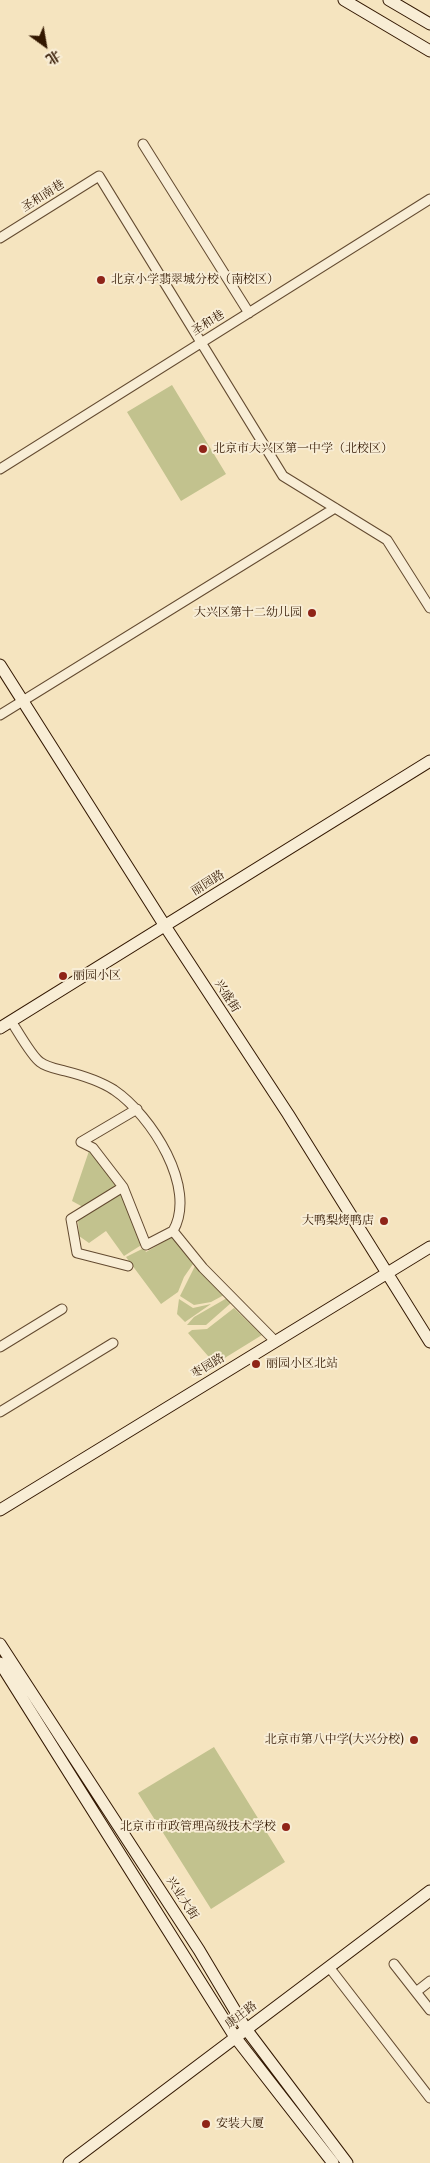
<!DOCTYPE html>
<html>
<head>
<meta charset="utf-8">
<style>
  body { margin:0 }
  #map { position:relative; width:430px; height:2163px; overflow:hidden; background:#f5e4bf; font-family:"Libre Caslon Text","Noto Serif SC",serif }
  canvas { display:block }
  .north { position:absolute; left:20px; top:20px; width:50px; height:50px; -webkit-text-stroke:4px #f8edd5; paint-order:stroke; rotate:148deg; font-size:14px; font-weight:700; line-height:20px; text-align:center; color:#321700 }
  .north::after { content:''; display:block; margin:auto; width:18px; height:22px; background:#321700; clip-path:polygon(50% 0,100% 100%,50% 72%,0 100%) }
</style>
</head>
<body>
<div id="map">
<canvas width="430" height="2163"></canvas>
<div class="north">北</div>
</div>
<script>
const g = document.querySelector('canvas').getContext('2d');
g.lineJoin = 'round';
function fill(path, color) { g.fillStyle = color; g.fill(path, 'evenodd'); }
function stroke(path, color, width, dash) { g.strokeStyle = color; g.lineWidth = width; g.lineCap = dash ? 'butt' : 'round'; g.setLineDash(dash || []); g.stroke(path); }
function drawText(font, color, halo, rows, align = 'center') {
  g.font = font + ' "Libre Caslon Text","Noto Serif SC",serif'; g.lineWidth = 4; g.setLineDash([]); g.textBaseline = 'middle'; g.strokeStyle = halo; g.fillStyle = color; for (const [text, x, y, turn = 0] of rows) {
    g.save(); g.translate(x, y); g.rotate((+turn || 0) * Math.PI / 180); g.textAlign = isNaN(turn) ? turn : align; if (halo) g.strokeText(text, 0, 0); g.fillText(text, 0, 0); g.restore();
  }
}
fill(new Path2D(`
  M172,385L226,474L181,501L127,412Z
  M89,1151L119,1185L83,1207L72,1201Z
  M122,1192L143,1244L124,1256L106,1231L89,1243L79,1236L78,1220Z
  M172,1237L193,1264L184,1277L178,1292L161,1304L126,1257L144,1248L146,1252Z
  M195,1266L224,1295L211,1302L194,1305L180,1296Z
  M227,1298L231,1303L206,1325H187L194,1317Z
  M179,1299L193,1308L211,1304L185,1322L177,1314Z
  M234,1308L262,1335L215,1364L188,1333L192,1330L207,1329Z
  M214,1747L285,1862L211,1909L138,1793Z`), '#c2c28e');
const street = new Path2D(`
  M143,144L249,313
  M0,238L99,176L283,476L387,540L430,608
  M0,469L430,199
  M0,715L335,508
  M11,1021C17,1030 32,1057 40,1062C46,1067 57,1069 65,1071C81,1075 100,1081 114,1090C151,1115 198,1188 173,1231L203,1268L275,1341
  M81,1142L93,1148L123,1187L71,1219L77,1253L128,1266
  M81,1142L137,1109
  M123,1187L146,1245L173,1231
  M0,1347L62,1309
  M0,1412L113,1343
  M394,1964L430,2010
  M329,1967L430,2098
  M416,1992L430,1981`);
const secondary = new Path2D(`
  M344,0L430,51
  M389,0L430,24
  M0,665L165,926L288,1114L430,1342
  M0,1028L430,761
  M0,1510L430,1247
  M0,1644L199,1950L246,2029L347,2163
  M0,1663L235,2037L333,2163
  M69,2163L430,1891`);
stroke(street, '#634a30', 11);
stroke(secondary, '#321700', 13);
stroke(street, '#f8edd5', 9);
stroke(secondary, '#f8edd5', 11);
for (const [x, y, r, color] of [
  [101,280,5,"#8f2418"],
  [203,449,5,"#8f2418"],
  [312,613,5,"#8f2418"],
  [63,976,5,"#8f2418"],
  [384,1221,5,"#8f2418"],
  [256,1364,5,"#8f2418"],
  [414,1740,5,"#8f2418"],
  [286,1827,5,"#8f2418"],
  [206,2124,5,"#8f2418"]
]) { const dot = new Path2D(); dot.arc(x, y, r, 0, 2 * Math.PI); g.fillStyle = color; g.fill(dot); stroke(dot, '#f8edd5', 2); }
drawText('12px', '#321700', '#f8edd5', [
  ["圣和南巷",43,196,-32],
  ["圣和巷",208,323,-32],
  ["丽园路",208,883,-32],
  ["兴盛街",227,996,57],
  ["枣园路",208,1366,-31],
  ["兴业大街",182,1898,57],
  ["康庄路",241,2015,-37]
]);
drawText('12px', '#321700', '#f8edd5', [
  ["北京小学翡翠城分校（南校区）",111,280],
  ["北京市大兴区第一中学（北校区）",213,449],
  ["大兴区第十二幼儿园",302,613,"right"],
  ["丽园小区",73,976],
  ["大鸭梨烤鸭店",374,1221,"right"],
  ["丽园小区北站",266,1364],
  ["北京市第八中学(大兴分校)",404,1740,"right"],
  ["北京市市政管理高级技术学校",276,1827,"right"],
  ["安装大厦",216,2124]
], 'left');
</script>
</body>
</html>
